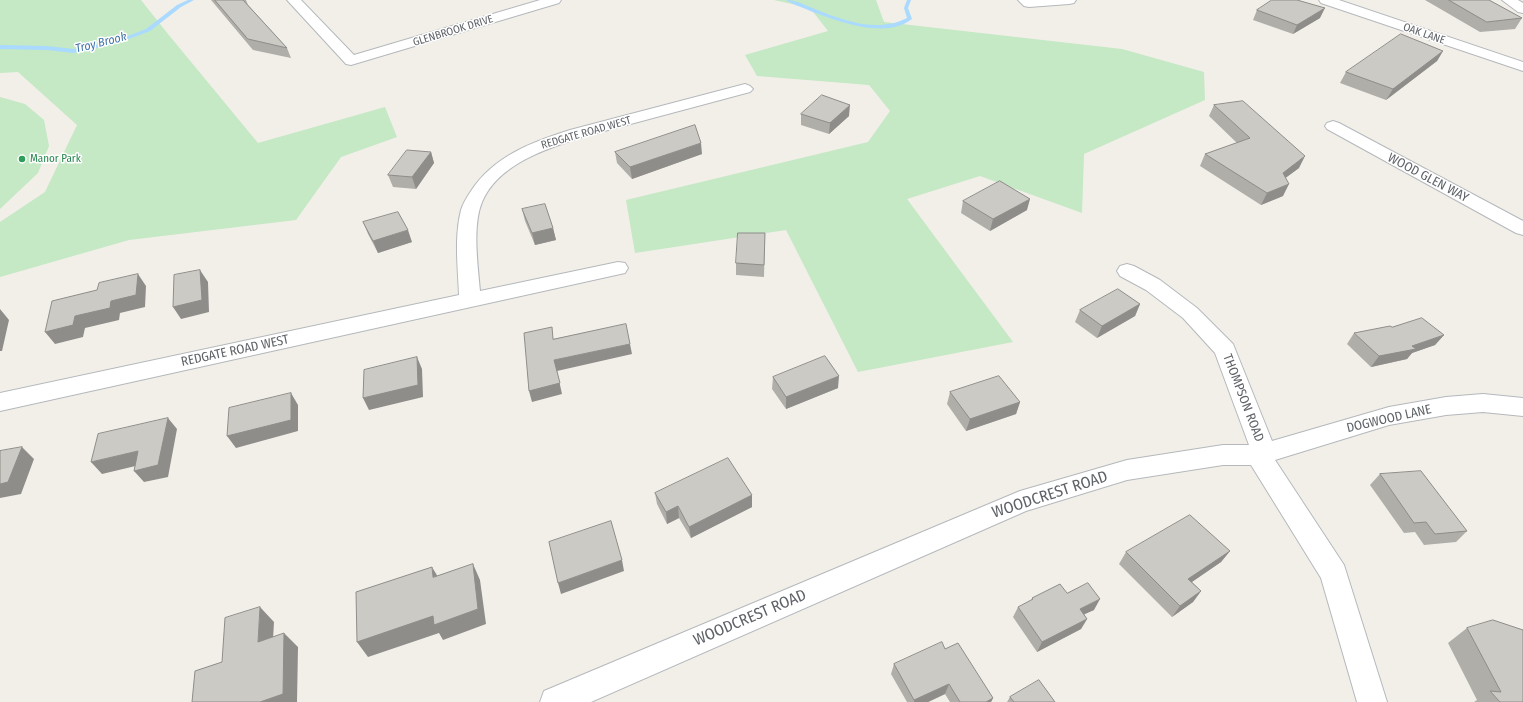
<!DOCTYPE html>
<html>
<head>
<meta charset="utf-8">
<style>
  body { margin:0 }
  canvas { display:block; background:#f1efe8 }
</style>
</head>
<body>
<canvas width="1523" height="702"></canvas>
<script>
const g = document.querySelector('canvas').getContext('2d');
g.lineJoin = 'round';
function fill(path, color) { g.fillStyle = color; g.fill(path, 'evenodd'); }
function stroke(path, color, width, dash) { g.strokeStyle = color; g.lineWidth = width; g.lineCap = dash ? 'butt' : 'round'; g.setLineDash(dash || []); g.stroke(path); }
function drawText(font, color, halo, rows, align = 'center') {
  g.font = font + ' "Fira Sans Condensed",sans-serif'; g.lineWidth = 3; g.setLineDash([]); g.textBaseline = 'middle'; g.strokeStyle = halo; g.fillStyle = color; for (const [text, x, y, turn = 0] of rows) {
    g.save(); g.translate(x, y); g.rotate((+turn || 0) * Math.PI / 180); g.textAlign = isNaN(turn) ? turn : align; if (halo) g.strokeText(text, 0, 0); g.fillText(text, 0, 0); g.restore();
  }
}
fill(new Path2D(`
  M0,0H141L168,34L258,143L385,107L397,137L341,157L296,220L129,240L0,277V222L45,192L77,125L18,72L0,73Z
  M774,0H876L884,22L1122,49L1204,72L1205,100L1084,154L1082,213L980,176L907,199L1013,342L858,372L786,230L635,253L626,200L868,142L890,111L869,85L757,76L745,55L828,31L810,8Z
  M0,97L25,104L44,120L49,146L38,173L0,209Z`), '#c5e8c5');
fill(new Path2D(`
  M188,0H194L181,7L150,31L118,43L74,53L47,50L0,49V45L47,46L74,49L115,41L146,29L177,5Z
  M786,0C796,0 805,5 815,9C844,21 878,33 907,18L904,8L907,0H911L908,8L912,19C886,40 836,21 808,10C801,7 792,4 786,0Z`), '#aadaff');
const minor = new Path2D(`
  M287,0H301L354,55L540,0H561L559,3L351,65L346,64Z
  M1018,0H1076L1074,3L1069,4L1029,7L1024,6Z
  M1319,0H1339L1523,62V71L1321,3Z
  M1502,0H1518L1523,3V13L1518,12Z
  M745,84L750,86L753,89L750,92L582,137C546,149 498,164 482,202C472,226 478,266 480,291L618,262L625,263L628,268L625,273L0,411V393L459,295C458,268 454,237 461,210C463,203 467,197 471,191C494,156 532,142 570,130Z
  M1333,121L1339,123L1523,221V235L1516,233L1327,129L1325,126L1327,123Z
  M1127,264L1134,266L1160,280L1197,308L1233,344L1272,441L1389,407L1446,397L1483,394L1523,398V416L1483,412L1446,415L1389,425L1275,460L1344,565L1387,702H1357L1321,578L1251,465H1223L1127,480L1026,511L591,702H540L544,691L1020,491L1127,460L1223,445H1249L1215,353L1183,318L1146,290L1120,276L1117,271L1120,266Z`);
stroke(minor, '#b5b8bc', 2);
fill(minor, '#fff');
fill(new Path2D(`
  M211,0H246L248,5L287,48L291,58L253,50Z
  M1425,0H1489L1522,18L1515,29L1480,32Z
  M1257,10L1320,18L1293,34L1253,20Z
  M1443,51L1437,61L1386,100L1340,83L1346,72Z
  M1214,105L1299,168L1285,178L1283,196L1261,205L1200,166L1205,154L1237,143L1209,116Z
  M801,114L849,116L829,134L801,125Z
  M431,152L434,163L416,189L393,187L388,175Z
  M615,152L702,154L632,179L617,163Z
  M963,201L1027,210L990,231L961,213Z
  M522,209L553,228L556,240L535,245L525,221Z
  M363,222L412,242L378,253L368,234Z
  M765,233L764,277L736,275V263Z
  M1140,304L1135,316L1097,338L1075,322L1080,310Z
  M1392,327L1444,335L1435,345L1412,353L1407,359L1371,367L1347,344L1354,333Z
  M773,377L838,388L786,409L772,389Z
  M950,392L1020,402L1016,414L966,431L947,404Z
  M1380,474L1467,531L1456,542L1424,545L1415,532L1404,533L1370,485Z
  M655,493L752,495V507L691,538L679,518L667,524L657,504Z
  M1230,551L1221,562L1192,582L1201,591L1193,602L1172,617L1119,564L1126,552Z
  M1067,593L1094,610L1084,614L1087,619L1081,629L1037,652L1013,617L1018,607L1031,601L1032,598Z
  M1467,628L1523,702H1474L1477,700L1448,643Z
  M945,649L993,698L991,702H950L945,694L928,702H907L891,674L894,664Z
  M1010,697L1055,702H1007Z`), '#afaea9');
fill(new Path2D(`
  M1325,8L1320,18L1293,34L1297,25Z
  M1443,51L1437,61L1386,100L1393,89Z
  M850,105L849,116L829,134L830,123Z
  M701,143L702,154L632,179L630,167Z
  M431,152L434,163L416,189L412,177Z
  M1305,156L1299,168L1276,185L1283,173Z
  M1289,184L1283,196L1261,205L1267,193Z
  M1030,199L1027,210L990,231L993,219Z
  M553,228L556,240L535,245L532,233Z
  M408,230L412,242L378,253L373,241Z
  M200,270L208,282L209,312L181,319L173,307Z
  M138,274L146,286L145,307L120,313L119,320L85,328L83,337L55,344L45,332L75,316L111,301Z
  M1140,304L1135,316L1097,338L1102,326Z
  M0,309L9,320L2,351H0Z
  M1444,335L1435,345L1412,353L1407,359L1371,367L1379,356Z
  M630,344L632,354L557,371L562,394L532,402L529,391L554,360Z
  M417,357L422,369L423,397L369,410L363,398Z
  M839,376L838,388L786,409V397Z
  M291,393L298,405V431L236,448L227,436Z
  M1020,402L1016,414L966,431L970,419Z
  M168,418L177,429L168,477L144,482L134,471Z
  M22,447L34,459L21,494L0,498V484Z
  M138,451L148,463L102,474L91,462Z
  M752,495V507L691,538L689,527Z
  M678,506L679,518L667,524L666,512Z
  M1230,551L1221,562L1180,590L1188,579Z
  M622,560L624,571L561,594L558,583Z
  M473,564L480,580L486,624L443,640L439,633L368,657L357,642Z
  M432,567L441,582L433,577Z
  M1201,591L1193,602L1172,617L1180,606Z
  M1100,599L1094,610L1074,619L1080,609Z
  M260,607L274,622L272,657L258,642Z
  M1087,619L1081,629L1037,652L1042,642Z
  M284,633L298,647L297,702H260Z
  M949,684L945,694L928,702H914V700Z
  M993,698L991,702H986Z`), '#8f8d8a');
const building = new Path2D(`
  M215,0H243L287,48L248,39Z
  M1272,0H1297L1325,8L1297,25L1257,10Z
  M1449,0H1489L1522,18L1487,22Z
  M1401,34L1443,51L1393,89L1346,72Z
  M822,95L850,105L830,123L801,114Z
  M1243,101L1305,156L1283,173L1289,184L1267,193L1205,154L1250,138L1214,105Z
  M695,125L701,143L630,167L615,152Z
  M407,150L431,152L412,177L388,175Z
  M1000,181L1030,199L993,219L963,201Z
  M545,204L553,228L532,233L522,209Z
  M398,212L408,230L373,241L363,222Z
  M738,233H765L764,265L736,263Z
  M200,270L202,300L173,307L174,275Z
  M138,274L136,295L111,301L110,308L75,316L73,325L45,332L52,301L97,290L99,283Z
  M1118,289L1140,304L1102,326L1080,310Z
  M1422,318L1444,335L1412,346L1416,349L1379,356L1354,333L1390,326L1392,327Z
  M626,324L630,344L554,360L560,383L529,391L524,333L552,327L553,339Z
  M825,356L839,376L786,397L773,377Z
  M417,357L418,385L363,398L364,370Z
  M999,376L1020,402L970,419L950,392Z
  M291,393V420L227,436L229,408Z
  M168,418L158,465L134,471L138,451L91,462L98,434Z
  M22,447L8,482L0,484V451Z
  M728,458L752,495L689,527L678,506L666,512L655,493Z
  M1421,471L1467,531L1435,534L1426,522L1414,523L1380,474Z
  M1190,515L1230,551L1188,579L1201,591L1180,606L1126,552Z
  M611,521L622,560L558,583L549,542Z
  M473,564L478,609L434,625L433,616L357,642L356,592L432,567L433,577Z
  M1088,583L1100,599L1080,609L1087,619L1042,642L1018,607L1033,599L1032,598L1060,584L1067,593Z
  M260,607L258,642L284,633L283,694L260,702H192L195,671L222,662L225,618Z
  M1493,620L1523,630V702H1500L1490,691L1501,692L1467,628Z
  M942,642L945,649L958,643L993,698L986,702H960L949,684L914,700L894,664Z
  M1039,680L1055,702H1014L1010,697Z`);
fill(building, '#cccac5');
stroke(building, '#8f8d8a', 1);
for (const [x, y, r, color] of [
  [22,159,4,"#2e9e5b"]
]) { const dot = new Path2D(); dot.arc(x, y, r, 0, 2 * Math.PI); g.fillStyle = color; g.fill(dot); stroke(dot, '#fff', 1.5); }
drawText('11px', '#5f6368', '#fff', [
  ["GLENBROOK DRIVE",453,31,-17],
  ["OAK LANE",1424,34,19],
  ["REDGATE ROAD WEST",586,133,-16]
]);
drawText('11px', '#27864d', '#fff', [
  ["Manor Park",30,159]
], 'left');
drawText('italic 12px', '#4174aa', '#fff', [
  ["Troy Brook",101,43,-14]
]);
drawText('13px', '#5f6368', '#fff', [
  ["WOOD GLEN WAY",1428,178,28],
  ["REDGATE ROAD WEST",235,351,-12],
  ["THOMPSON ROAD",1243,398,69],
  ["DOGWOOD LANE",1389,419,-13]
]);
drawText('16px', '#5f6368', '#fff', [
  ["WOODCREST ROAD",1050,495,-18],
  ["WOODCREST ROAD",750,618,-23]
]);
</script>
</body>
</html>
